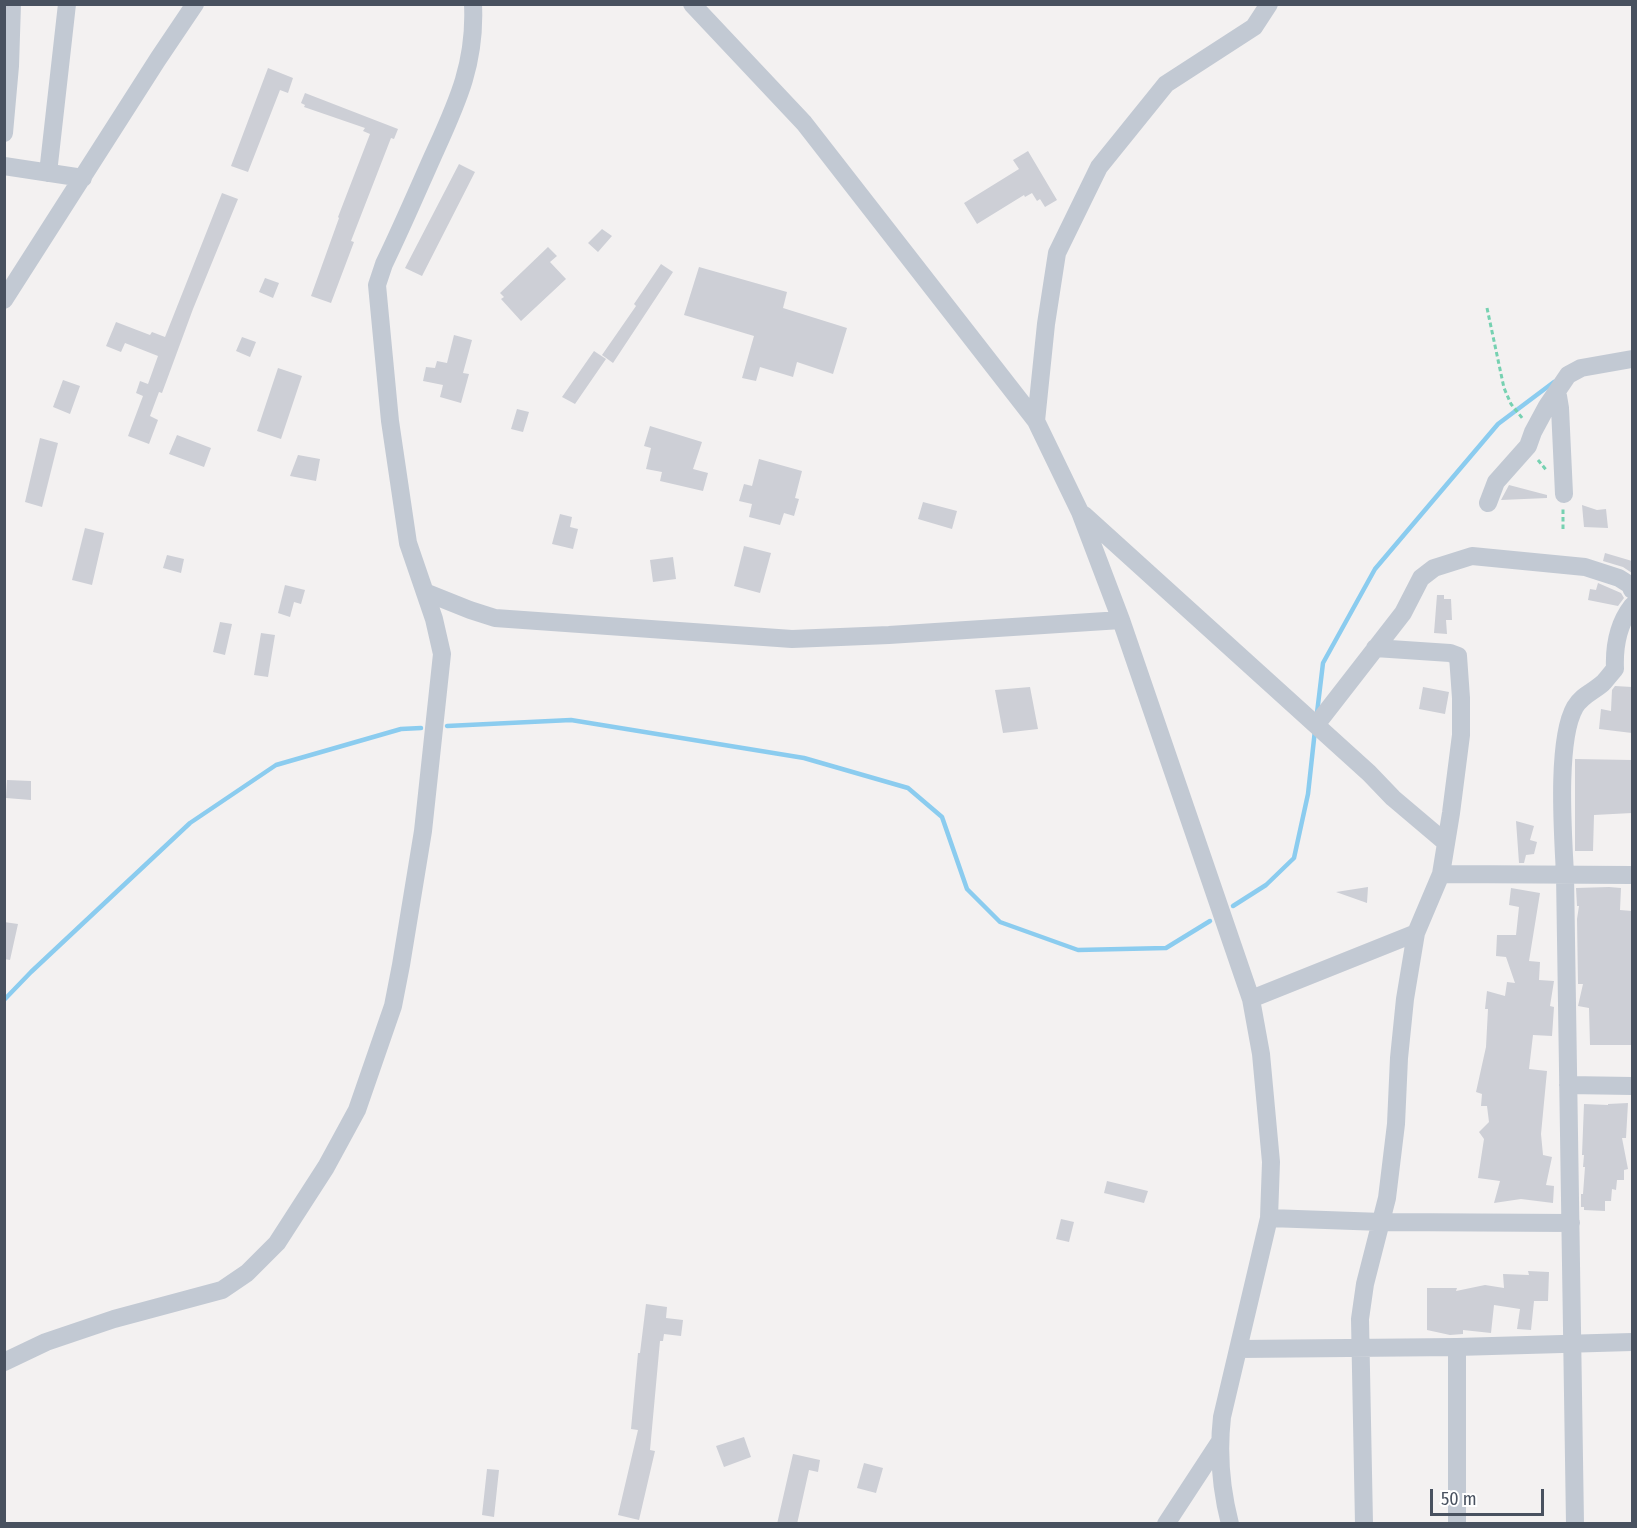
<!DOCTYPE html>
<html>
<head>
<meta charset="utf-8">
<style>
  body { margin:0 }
  #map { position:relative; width:1637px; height:1528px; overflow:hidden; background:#f3f1f1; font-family:"Fira Sans Condensed",sans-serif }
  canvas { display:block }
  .frame { position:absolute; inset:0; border:6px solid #48515f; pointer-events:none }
  .scale { position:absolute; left:1430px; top:1489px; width:114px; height:27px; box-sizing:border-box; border:3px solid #48515f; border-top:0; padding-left:8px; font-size:18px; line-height:21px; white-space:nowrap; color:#48515f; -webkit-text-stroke:4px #fff; paint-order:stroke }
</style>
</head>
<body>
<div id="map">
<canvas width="1637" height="1528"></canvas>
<div class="frame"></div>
<div class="scale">50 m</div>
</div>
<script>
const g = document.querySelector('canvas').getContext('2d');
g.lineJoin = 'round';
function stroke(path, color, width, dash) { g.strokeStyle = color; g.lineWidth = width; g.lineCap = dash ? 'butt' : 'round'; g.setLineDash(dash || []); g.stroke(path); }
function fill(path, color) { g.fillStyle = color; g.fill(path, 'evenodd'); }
stroke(new Path2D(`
  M1317,713L1323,663L1375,569L1498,424L1554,382
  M447,726L571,720L804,758L908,788L942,817L967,889L1000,922L1078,950L1166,948L1210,921
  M1233,906L1266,885L1294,858L1308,794L1315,730
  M4,1000L31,972L190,823L276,765L401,729L421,728`), '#8bccef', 4.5);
fill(new Path2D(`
  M268,68L293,78L288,93L280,90L248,172L231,166Z
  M305,93L398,129L394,139L391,138L351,241L354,242L331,303L311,296L339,218L338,217L370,134L363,131L365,128L304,107L305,105L301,103Z
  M1028,151L1057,200L1045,207L1040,199L1037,201L1032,193L1025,197L1024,195L977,224L964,203L1019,169L1013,160Z
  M459,164L475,172L422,276L405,268Z
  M222,193L238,199L193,309L162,393L159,392L150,416L158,420L149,444L128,436L143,396L136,393L140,381L148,384L158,356L125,343L121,352L106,346L116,322L150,335L152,332L165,337Z
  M602,229L612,236L598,252L588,243Z
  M548,247L557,256L550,262L566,279L521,321L501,299L504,297L500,293Z
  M661,264L673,272L613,363L602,355L636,306L634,304Z
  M699,267L787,292L783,308L847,328L833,374L797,362L793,377L760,367L756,381L742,378L754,336L684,315Z
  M265,278L279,283L273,298L259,292Z
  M454,335L472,340L463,373L469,374L461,403L440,397L443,385L423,381L426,367L435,368L437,361L447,363Z
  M242,337L256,342L250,357L236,351Z
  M594,351L606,359L575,404L562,397Z
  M278,368L302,376L281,439L257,431Z
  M63,380L80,386L70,414L53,407Z
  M517,409L529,412L523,432L511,429Z
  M650,426L702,442L693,469L708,473L703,491L660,481L662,472L646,469L651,448L644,446Z
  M177,435L211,448L204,467L169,454Z
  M40,438L58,443L42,507L25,502Z
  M298,455L320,459L316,481L290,476Z
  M759,459L802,471L795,498L799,499L794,516L784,513L780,525L749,517L752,504L739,501L744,484L752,486Z
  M1509,485L1547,495V498L1501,500Z
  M923,502L957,511L952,529L918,519Z
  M1582,505L1597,510L1606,509L1608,528L1584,527Z
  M560,514L572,517L570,527L578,529L573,549L552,544Z
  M85,528L104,533L92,585L72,580Z
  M744,546L771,553L760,593L734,586Z
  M1605,553L1632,561V573L1623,567L1603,561Z
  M167,555L184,559L181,573L163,568Z
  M673,557L676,579L653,582L650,560Z
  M1598,583L1621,593L1624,598L1618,606L1588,600L1590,589L1596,590Z
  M285,585L305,590L301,604L294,602L290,617L278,613Z
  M1437,595H1444V599H1451L1452,620H1446L1447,634L1434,633Z
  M220,622L232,624L225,655L213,652Z
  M261,633L275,635L268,677L254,675Z
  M1615,686L1632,687V733L1599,729L1601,709L1611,711L1612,690Z
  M1030,687L1038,729L1003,733L995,690Z
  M1423,687L1449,692L1445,714L1419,709Z
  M1575,759L1632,760V813L1594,815L1593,851H1575Z
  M7,780L31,781V800L6,798Z
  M1516,821L1534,826L1530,840L1537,842L1534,854L1526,855L1524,863H1519Z
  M1368,887L1367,903L1336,892Z
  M1609,887L1621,888L1620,910L1632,911V1045H1590L1589,1008L1578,1006L1583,984H1578L1577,919L1579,906H1577L1576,888Z
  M1511,888L1540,893L1529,961L1540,962L1539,980L1554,981L1550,1006L1554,1007L1552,1036L1533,1035L1529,1069L1547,1071L1541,1134L1543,1155L1552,1157L1546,1185L1554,1186L1553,1203L1521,1199L1494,1203L1500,1181L1478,1178L1484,1139L1479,1132L1489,1122L1487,1106H1481L1482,1094L1476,1092L1486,1047L1488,1009H1485L1487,991L1505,996L1507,982L1515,983L1506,957L1496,956L1497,935H1516L1519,907L1509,905Z
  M4,922L18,924L10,960L4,959Z
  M1628,1103L1626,1138H1622L1628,1169L1624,1170V1180H1617L1616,1190L1612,1189L1611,1201H1605V1211L1584,1210V1207H1581V1194H1583L1585,1167H1583L1584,1155H1582L1584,1104L1608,1105V1104Z
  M1107,1181L1148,1191L1144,1203L1104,1193Z
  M1061,1219L1074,1222L1069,1242L1056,1239Z
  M1528,1271L1549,1272L1548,1301H1534L1531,1330L1517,1329L1520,1309L1494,1305L1491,1333L1463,1330V1334L1450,1335L1427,1330V1288H1457L1456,1291L1485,1285L1504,1288L1503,1274L1529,1275Z
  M646,1304L667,1307L666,1318L683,1320L681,1336L664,1334L663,1341H660L650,1450L655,1451L639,1520L618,1515L638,1430L631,1429L638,1353H640Z
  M744,1437L751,1457L724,1467L716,1446Z
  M793,1454L820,1460L818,1472L809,1470L797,1524H777Z
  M864,1463L883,1468L876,1493L857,1488Z
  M487,1469L499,1470L494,1517L482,1515Z`), '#cdcfd6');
stroke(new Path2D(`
  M1487,308L1504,388L1511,404L1523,419
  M1538,460L1547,471
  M1563,529V509`), '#76d1b1', 3, [4.5, 3]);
stroke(new Path2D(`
  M692,4L804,123L1036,421L1080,512L1121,620L1251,999L1261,1054L1271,1162L1269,1218L1222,1417C1218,1452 1221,1489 1230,1524
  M4,133L10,66L12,4
  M4,166L83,178
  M48,173L67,4
  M4,300L158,59L195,4
  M1555,394L1558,396L1560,408L1564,494
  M1036,421L1046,324L1057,253L1099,167L1166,84L1254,27L1269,4
  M1488,503L1496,482L1528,446L1533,432L1547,406L1568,375L1581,368L1632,359
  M1084,515L1369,773L1393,798L1445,842
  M425,592L470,610L495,618L792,639L889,635L1121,620
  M1316,725L1403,613L1421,578L1434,568L1472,556L1585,567L1619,578L1630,585L1632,590
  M1441,874L1632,875
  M1251,999L1416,933
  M1568,1085L1632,1086
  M1269,1218L1382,1222L1571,1223
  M1239,1349L1457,1347L1632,1342
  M4,1362L46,1342L114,1319L222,1290L247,1273L277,1243L326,1167L357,1110L393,1006L401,965L423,831L442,654L434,619L408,543L390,421L377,285L384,264C401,229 416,194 432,158C456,105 476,65 473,4
  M1166,1524L1219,1443
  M1364,1524L1360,1319L1365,1284L1387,1198L1396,1124L1399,1058L1405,999L1416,933L1441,874L1451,813L1461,735V698L1458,656L1450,653L1375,648
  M1457,1524V1347
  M1575,1524L1565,874C1563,835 1556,740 1575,707C1582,695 1593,692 1603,683C1607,679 1611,673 1615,669C1614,646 1618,624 1632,606`), '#c2c9d3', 18);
</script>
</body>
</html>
